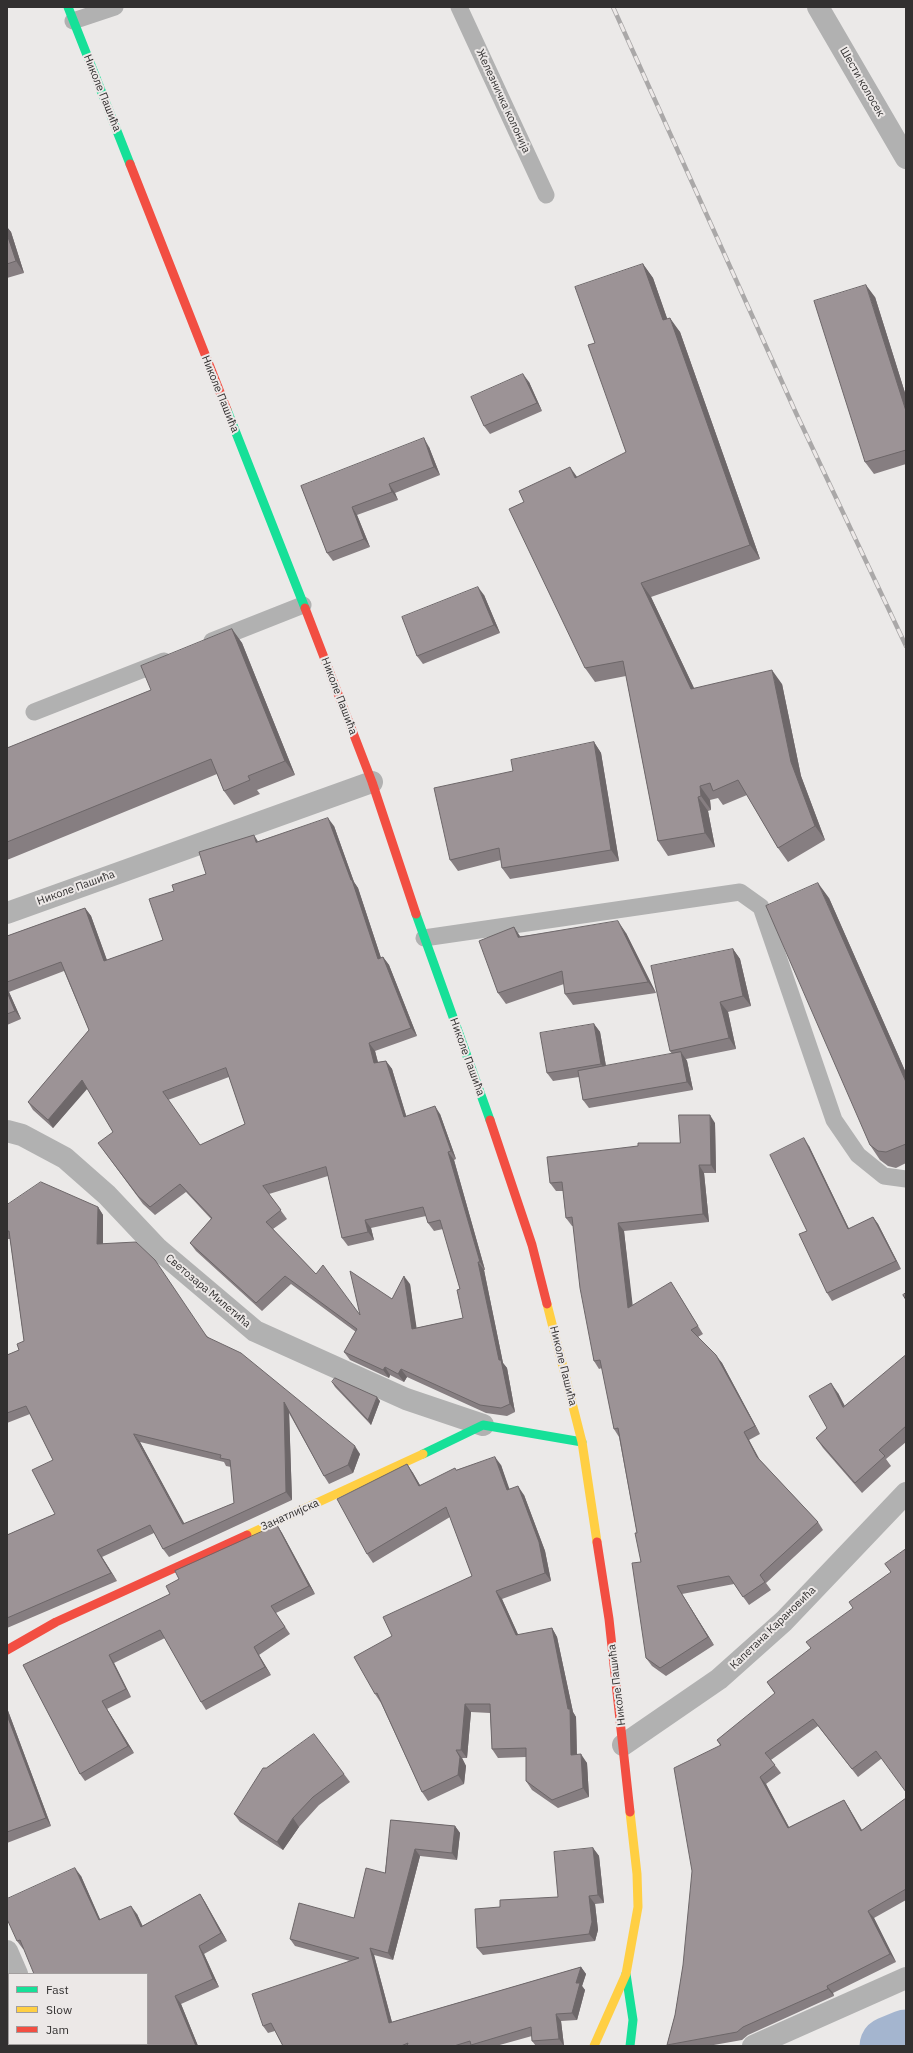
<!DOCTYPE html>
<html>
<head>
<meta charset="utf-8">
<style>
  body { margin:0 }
  #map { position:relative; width:913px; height:2053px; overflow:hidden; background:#ebe9e8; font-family:"IBM Plex Sans",sans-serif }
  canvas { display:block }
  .frame { position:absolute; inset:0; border:8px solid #323030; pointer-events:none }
  .legend { position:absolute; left:8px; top:1973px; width:140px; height:72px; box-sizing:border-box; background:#ece8e7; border:1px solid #a29e9e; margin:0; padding:5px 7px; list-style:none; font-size:12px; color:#323030 }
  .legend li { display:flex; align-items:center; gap:8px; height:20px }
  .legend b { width:20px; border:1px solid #a29e9e }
</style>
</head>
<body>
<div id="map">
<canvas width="913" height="2053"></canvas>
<div class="frame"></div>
<ul class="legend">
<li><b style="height:5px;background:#16e098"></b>Fast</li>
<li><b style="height:5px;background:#ffcf43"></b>Slow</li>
<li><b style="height:5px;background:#f24e42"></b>Jam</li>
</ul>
</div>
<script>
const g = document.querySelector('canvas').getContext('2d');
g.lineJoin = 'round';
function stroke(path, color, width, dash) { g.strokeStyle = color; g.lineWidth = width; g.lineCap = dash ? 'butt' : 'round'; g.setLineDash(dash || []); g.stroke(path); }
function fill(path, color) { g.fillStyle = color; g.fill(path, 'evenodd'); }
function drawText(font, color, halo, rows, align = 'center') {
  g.font = font + ' "IBM Plex Sans",sans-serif'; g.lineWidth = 4; g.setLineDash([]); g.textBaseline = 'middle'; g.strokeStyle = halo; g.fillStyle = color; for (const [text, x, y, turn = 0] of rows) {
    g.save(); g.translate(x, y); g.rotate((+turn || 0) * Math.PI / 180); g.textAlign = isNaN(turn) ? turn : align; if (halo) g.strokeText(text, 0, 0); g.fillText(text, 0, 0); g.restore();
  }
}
stroke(new Path2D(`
  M889,2046L906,2039`), '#a4b5cf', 59);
stroke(new Path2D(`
  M459,7L546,195
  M73,21L115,7
  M212,641L303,605
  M34,712L164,661
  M424,938L740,892L761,907L834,1120L858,1155L884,1176L906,1179`), '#b1b1b1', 17);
stroke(new Path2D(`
  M818,7L906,158
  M7,913L372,782
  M7,1131L22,1135L65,1158L107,1195L158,1249L255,1331L406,1399L483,1425
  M623,1745L719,1679L784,1621L906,1493
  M7,1951L17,1974
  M47,2044L48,2046
  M753,2046L906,1978`), '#b1b1b1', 22);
stroke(new Path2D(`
  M68,7L130,164
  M227,410L305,608
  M416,914L490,1120
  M423,1454L483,1425L582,1442
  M626,1974L633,2020L630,2046`), '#16e098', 9);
stroke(new Path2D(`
  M547,1304L582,1442L597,1542
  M247,1535L423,1454
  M594,2046L626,1974L638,1907L637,1874L630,1812`), '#ffcf43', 9);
stroke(new Path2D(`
  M130,164L227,410
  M305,608L372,782L416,914
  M490,1120L532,1245L547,1304
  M597,1542L609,1619L630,1812
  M7,1650L56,1622L247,1535`), '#f24e42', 9);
const rail = new Path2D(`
  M613,7L796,413L906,646`);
stroke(rail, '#aaa8a8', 4.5);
stroke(rail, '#ece8e7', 3, [9]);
fill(new Path2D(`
  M7,227L11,232L24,273L7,278Z
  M643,264L653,278L667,319L680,332L760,559L651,597L694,688L782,684L801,776L825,840L788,862L778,848L747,795L723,805L718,798L710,800L711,810L708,811L715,847L668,856L658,841L626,676L595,682L585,668L626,452L595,343Z
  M875,297L906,396V464L874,474L865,462Z
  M529,382L542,411L490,434L484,426Z
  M429,447L440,475L395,493L398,500L357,515L370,547L333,561L327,553L301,486Z
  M484,595L500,633L423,664L417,656Z
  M232,629L242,643L295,775L257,790L260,794L234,805L224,791L217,774L7,860V748L151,690Z
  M594,742L601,753L619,861L510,879L502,868L501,860L458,871L450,860L513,771Z
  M334,826L354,882L358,888L381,958L383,957L389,965L417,1036L375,1051L378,1062L386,1061L392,1069L406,1116L440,1114L456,1159L454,1160L485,1270H484L503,1363L507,1368L515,1412L507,1416L486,1413L407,1377L404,1382L390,1375L389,1378L350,1360L344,1352L356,1332L291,1284L262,1311L196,1251L190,1243L211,1219L186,1192L155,1215L143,1204L104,1151L113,1132L87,1088L53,1128L33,1110L28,1102L89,1030L64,971L9,992L21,1019L7,1025V936L85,908L91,916L107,960L163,940L174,891L206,874L259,842ZM229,1077L245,1124L200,1145L168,1100ZM328,1176L342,1238L348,1246L374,1240L371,1228L426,1216L428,1223L434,1231L443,1229L460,1289L463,1318L416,1328L410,1284L392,1299L360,1315L316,1274L273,1229L287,1219L269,1194Z
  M829,898L906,1073V1163L896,1168L888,1166L880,1160L870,1145Z
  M626,933L656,993L573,1005L565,994L564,984L506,1004L498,993L520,936Z
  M733,949L740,959L751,1006L728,1012L736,1049L686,1059L687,1061L693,1090L589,1108L583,1100L579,1077L553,1081L547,1073L594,1024L600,1032L606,1066L672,1054L670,1051Z
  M715,1123L716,1173H704L709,1222L624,1231L632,1306L676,1290L703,1334L698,1337L722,1363L760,1434L749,1440L760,1460L818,1522L823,1530L766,1583L771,1590L749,1605L734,1584L682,1594L714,1645L666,1676L652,1666L646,1658L641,1562L637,1533L619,1437L614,1429L602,1368L599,1369L594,1361L573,1226H572L566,1218L563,1191H556L550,1183L680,1143Z
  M809,1146L849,1229L873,1217L878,1224L901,1269L832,1301L827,1293L807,1231Z
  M7,1205L98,1207L103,1215V1244L208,1337L360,1454L353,1473L329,1484L324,1476L289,1413L292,1500L169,1557L163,1549L154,1533L102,1557L117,1581L7,1628V1535L55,1514L53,1460L30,1414L7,1423V1355L19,1350L24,1341L10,1239H7ZM140,1442L224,1462L226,1466L231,1467L234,1503L184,1524Z
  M906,1355V1442L886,1459L891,1466L862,1493L823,1448L816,1438L827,1428L838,1393L845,1406Z
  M332,1382L380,1401L371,1425L335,1387Z
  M407,1464L413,1473L420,1485L457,1470L501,1465L509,1490L524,1495L545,1551L551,1581L502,1599L518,1635L552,1628L557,1637L573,1712L576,1717L577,1754L587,1763L589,1797L558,1808L532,1790L526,1781V1757L498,1758L492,1749L490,1713L471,1712L467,1758H462L466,1766L464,1784L428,1801L422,1792L381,1703L375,1694L392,1636L472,1576L450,1517L373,1563L367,1554Z
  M277,1525L282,1533L315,1594L276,1613L290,1634L259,1655L271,1675L206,1710L201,1702L165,1638L114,1663L131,1697L107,1709L134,1753L85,1781L80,1774L23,1665L170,1594L179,1579Z
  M906,1549L881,1759L858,1777L818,1726L771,1760L781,1773L766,1784L789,1827L844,1800L849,1808L862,1830L906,1798V1900L874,1918L896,1962L833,1993L834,1996L748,2035L742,2040L708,2046H668L667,2045L675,2015L720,1745L717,1740L775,1694L767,1682L811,1648L891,1572L885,1564Z
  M7,1708L51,1826L7,1843Z
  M344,1774L350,1782L319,1805L299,1827L283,1850L240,1822L234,1814Z
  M391,1820L455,1826L460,1833L457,1860L420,1856L393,1960L374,1955L392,2022L581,1967L586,1974L582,1986L585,1990L577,2020L561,2021L564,2046H536L532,2041V2036L496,2046H283L275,2031L268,2033L263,2026L350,1961L295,1946L290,1939L354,1918L385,1873Z
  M593,1848L599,1856L604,1903L595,1904L598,1930L595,1941L483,1955L477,1948L500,1907L558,1897Z
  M81,1876L100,1920L137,1914L142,1926L200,1894L205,1902L227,1941L204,1954L219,1987L181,2004L198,2046H51L147,2044L24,1949H23L17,1941Z`), '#867e81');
fill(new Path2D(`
  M7,227L11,232L24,273L16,261L7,234Z
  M643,264L653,278L673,335L663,320Z
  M866,285L875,297L906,396V411Z
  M670,318L680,332L760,559L750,545Z
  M523,374L529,382L542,411L537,403Z
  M424,438L429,447L440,475L434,467Z
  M570,467L580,481L575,478Z
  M389,484L395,493L398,500L392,492Z
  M352,507L357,515L370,547L364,539Z
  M641,583L651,597L701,703L691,689Z
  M478,587L484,595L500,633L494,625Z
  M232,629L242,643L295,775L285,761Z
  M772,670L782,684L801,776L825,840L815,826L791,762Z
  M594,742L601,753L619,861L611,850Z
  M700,786L710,800L711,810L701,796Z
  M698,797L708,811L715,847L705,833Z
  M328,818L334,826L354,882L358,888L384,967L378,959Z
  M254,835L259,843L256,842Z
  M818,883L829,898L906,1073V1082Z
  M85,908L91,916L110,969L104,961Z
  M618,921L626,933L656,993L648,982Z
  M514,927L522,939L518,937Z
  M733,949L740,959L751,1006L743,996Z
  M383,957L389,965L417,1036L411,1028Z
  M7,989L9,992L21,1019L15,1011L7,992Z
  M720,1002L728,1012L736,1049L729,1038Z
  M594,1024L600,1032L607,1072L601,1064Z
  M369,1043L375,1051L380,1071L374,1063Z
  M681,1052L687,1061L693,1090L687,1082Z
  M386,1061L392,1069L409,1125L404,1117Z
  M82,1080L88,1088L53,1128L48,1120Z
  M435,1106L440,1114L456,1159L451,1151Z
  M710,1115L715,1123L716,1173L711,1165Z
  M804,1138L809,1146L853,1237L848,1229Z
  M448,1152L454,1160L485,1270L480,1262Z
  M699,1165L704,1173L709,1222L703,1214Z
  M98,1207L103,1215V1252L97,1244Z
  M873,1217L878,1224L901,1269L896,1261Z
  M365,1220L371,1228L374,1240L368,1232Z
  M618,1223L624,1231L634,1316L628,1308Z
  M478,1262L484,1270L503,1363L507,1368L515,1412L510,1404L499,1360Z
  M404,1276L410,1284L418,1337L412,1329Z
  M716,1355L722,1363L760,1434L755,1426Z
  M385,1367L390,1375L389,1378L383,1370Z
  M401,1369L407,1377L404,1382L398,1374Z
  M831,1383L838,1393L850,1417L843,1407Z
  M377,1397L380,1401L371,1425L368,1420Z
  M284,1402L289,1410L292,1500L286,1492Z
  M744,1432L749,1440L762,1465L757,1457Z
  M134,1434L140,1442L189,1532L183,1524Z
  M355,1446L360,1454L353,1473L348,1465Z
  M495,1457L501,1465L513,1499L507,1490Z
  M407,1464L413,1473L425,1494L419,1486Z
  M518,1486L524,1495L545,1551L551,1581L545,1573Z
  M277,1525L282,1533L315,1594L309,1586Z
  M97,1550L102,1557L117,1581L111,1573Z
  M677,1586L682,1594L714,1645L708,1637Z
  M496,1591L502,1599L522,1643L516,1635Z
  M552,1628L557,1637L573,1712L576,1717L577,1763L571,1755L568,1709Z
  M254,1647L259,1655L271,1675L265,1667Z
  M109,1655L114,1663L131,1697L126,1689Z
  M102,1701L107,1709L134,1753L128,1746Z
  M465,1704L471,1712L467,1758L461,1750Z
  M7,1708L51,1826L46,1818L7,1715Z
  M456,1750L462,1758L466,1766L464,1784L458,1775Z
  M581,1754L587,1763L589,1797L583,1788Z
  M760,1777L766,1784L793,1835L788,1828Z
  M844,1800L849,1808L867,1839L861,1831Z
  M293,1818L299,1827L283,1850L277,1842Z
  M455,1826L460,1833L457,1860L452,1853Z
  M593,1848L599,1856L604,1903L598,1895Z
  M415,1849L420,1856L393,1960L388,1953Z
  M75,1868L81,1876L104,1928L99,1920Z
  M200,1894L205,1902L227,1941L221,1933Z
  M589,1896L595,1904L598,1930L595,1941L589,1934Z
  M131,1906L137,1914L147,1935L141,1927Z
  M868,1911L874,1918L896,1962L890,1954Z
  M199,1946L204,1954L219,1987L213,1979Z
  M370,1948L374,1955L394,2030L389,2023Z
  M581,1967L586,1974L582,1986L585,1990L577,2020L572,2013L576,1983Z
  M827,1986L833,1993L834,1996L828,1989Z
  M175,1996L181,2004L198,2046H196Z
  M556,2014L561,2021L564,2046L559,2039Z`), '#6d6769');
const building = new Path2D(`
  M7,234L16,261L7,264Z
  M643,264L663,320L670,318L750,545L641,583L691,689L772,670L791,762L815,826L778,848L738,780L713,791L710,783L700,786L701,796L698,797L705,833L658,841L623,661L585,668L509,509L524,502L519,491L570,467L575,478L626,452L588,345L595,343L575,287Z
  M866,285L906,411V450L865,462L814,301Z
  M523,374L537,403L484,426L471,397Z
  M424,438L434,467L389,484L392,492L352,507L364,539L327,553L301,486Z
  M478,587L494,625L417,656L402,617Z
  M232,629L285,761L248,776L250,780L224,791L211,759L7,842V748L151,690L141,666Z
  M594,742L611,850L502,868L499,848L450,860L434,788L513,771L511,760Z
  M328,818L351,880H352L378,959L383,957L411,1028L369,1043L374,1063L386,1061L404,1117L435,1106L451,1151L448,1152L480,1262H478L499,1360H501L510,1404L501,1408L480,1405L401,1369L398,1374L385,1367L383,1370L344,1352L357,1329L285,1276L256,1303L190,1243L212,1218L180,1184L150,1207L138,1196L98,1143L113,1132L82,1080L48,1120L28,1102L89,1030L61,962L7,982V936L85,908L104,961L163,940L149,899L174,891L172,885L206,874L199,852L254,835L256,842ZM226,1068L245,1124L200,1145L163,1092ZM326,1167L342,1238L368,1232L365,1220L423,1207L428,1223L440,1220L460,1289L457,1290L463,1318L412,1329L404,1276L392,1299L350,1271L360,1315L323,1265L316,1274L266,1222L281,1210L263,1186Z
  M818,883L906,1082V1144L886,1152L878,1151L870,1145L766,906Z
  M618,921L648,982L565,994L562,971L498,993L479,941L514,927L518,937Z
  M733,949L743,996L720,1002L729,1038L670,1051L651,966Z
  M7,992L15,1011L7,1014Z
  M594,1024L601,1064L547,1073L540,1033Z
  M681,1052L687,1082L583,1100L578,1071Z
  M679,1115H710L711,1165H699L703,1214L618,1223L628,1308L671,1282L698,1326L691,1330L716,1355L755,1426L744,1432L757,1457L818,1522L760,1575L765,1582L743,1597L729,1576L677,1586L708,1637L660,1668L646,1658L632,1563L641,1562L635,1533H637L618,1428L614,1429L600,1360L594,1361L580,1288L572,1217L566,1218L562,1182L550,1183L547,1157L638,1146V1143H680Z
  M804,1138L848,1229L873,1217L896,1261L827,1293L799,1234L807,1231L770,1155Z
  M41,1182L98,1207L97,1244L136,1242L155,1260L207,1337L241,1353L355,1446L348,1465L324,1476L284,1402L286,1492L163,1549L150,1525L97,1550L111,1573L7,1618V1535L55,1514L32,1470L53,1460L26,1406L7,1413V1355L19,1350L17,1344L24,1341L9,1231H7V1205ZM134,1434L221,1455L220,1458L230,1460L234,1503L183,1524Z
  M906,1293V1300L903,1295Z
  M906,1355V1426L879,1450L885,1456L855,1483L816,1438L827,1428L809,1396L831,1383L843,1407Z
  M335,1378L377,1397L368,1420L332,1382Z
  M495,1457L507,1490L518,1486L539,1542L545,1573L496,1591L516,1635L552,1628L568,1709H570L571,1755L581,1754L583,1788L552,1800L526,1781V1748L492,1749L490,1704H465L461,1750H456L460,1757L458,1775L422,1792L377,1693L375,1694L354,1657L392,1636L383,1617L472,1576L446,1507L367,1554L337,1499L407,1464L419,1486L455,1468L456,1470Z
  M277,1525L309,1586L271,1606L285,1627L254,1647L265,1667L201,1702L160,1630L109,1655L126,1689L102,1701L128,1746L80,1774L23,1665L170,1594L166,1586L179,1579L175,1571Z
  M906,1549V1792L876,1751L852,1769L813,1719L765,1753L775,1765L760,1777L788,1828L844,1800L861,1831L906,1798V1889L868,1911L890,1954L827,1986L828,1989L743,2027L737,2032L667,2045L675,2015L683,1965L692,1871L674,1768L721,1745L717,1740L775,1693L767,1682L811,1648L806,1642L853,1608L849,1602L891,1572L885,1564Z
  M7,1715L46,1818L7,1832Z
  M314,1734L344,1774L313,1797L293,1818L277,1842L234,1814L263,1768H266Z
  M391,1820L455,1826L452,1853L415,1849L388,1953L370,1948L389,2023L581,1967L576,1983H580L572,2013L556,2014L559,2039L532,2041L531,2027L471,2045L470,2041L454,2046H407L408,2043L401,2046H283L271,2023L263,2026L252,1994L359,1958L290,1939L299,1903L354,1918L366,1868L385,1873Z
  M593,1848L598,1895L589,1896L592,1922L589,1934L477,1948L475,1909L500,1907V1900L558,1897L554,1852Z
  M75,1868L99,1920L131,1906L141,1927L200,1894L221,1933L199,1946L213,1979L175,1996L196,2046H51L53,2044H147V1974H34L20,1940L17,1941L7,1919V1899Z
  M24,2044H32L34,2046H19Z`);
fill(building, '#9c9396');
stroke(building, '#6d6769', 1);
drawText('11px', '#323030', '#ece8e7', [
  ["Шести колосек",862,82,60],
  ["Николе Пашића",102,93,68],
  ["Железничка колонија",503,101,65],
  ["Николе Пашића",220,394,68],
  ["Николе Пашића",339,696,69],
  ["Николе Пашића",76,888,-20],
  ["Николе Пашића",467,1057,70],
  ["Светозара Милетића",208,1291,40],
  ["Николе Пашића",563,1366,76],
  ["Занатлијска",290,1515,-24],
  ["Капетана Карановића",773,1628,-44],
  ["Николе Пашића",617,1685,-97]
]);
</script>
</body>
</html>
